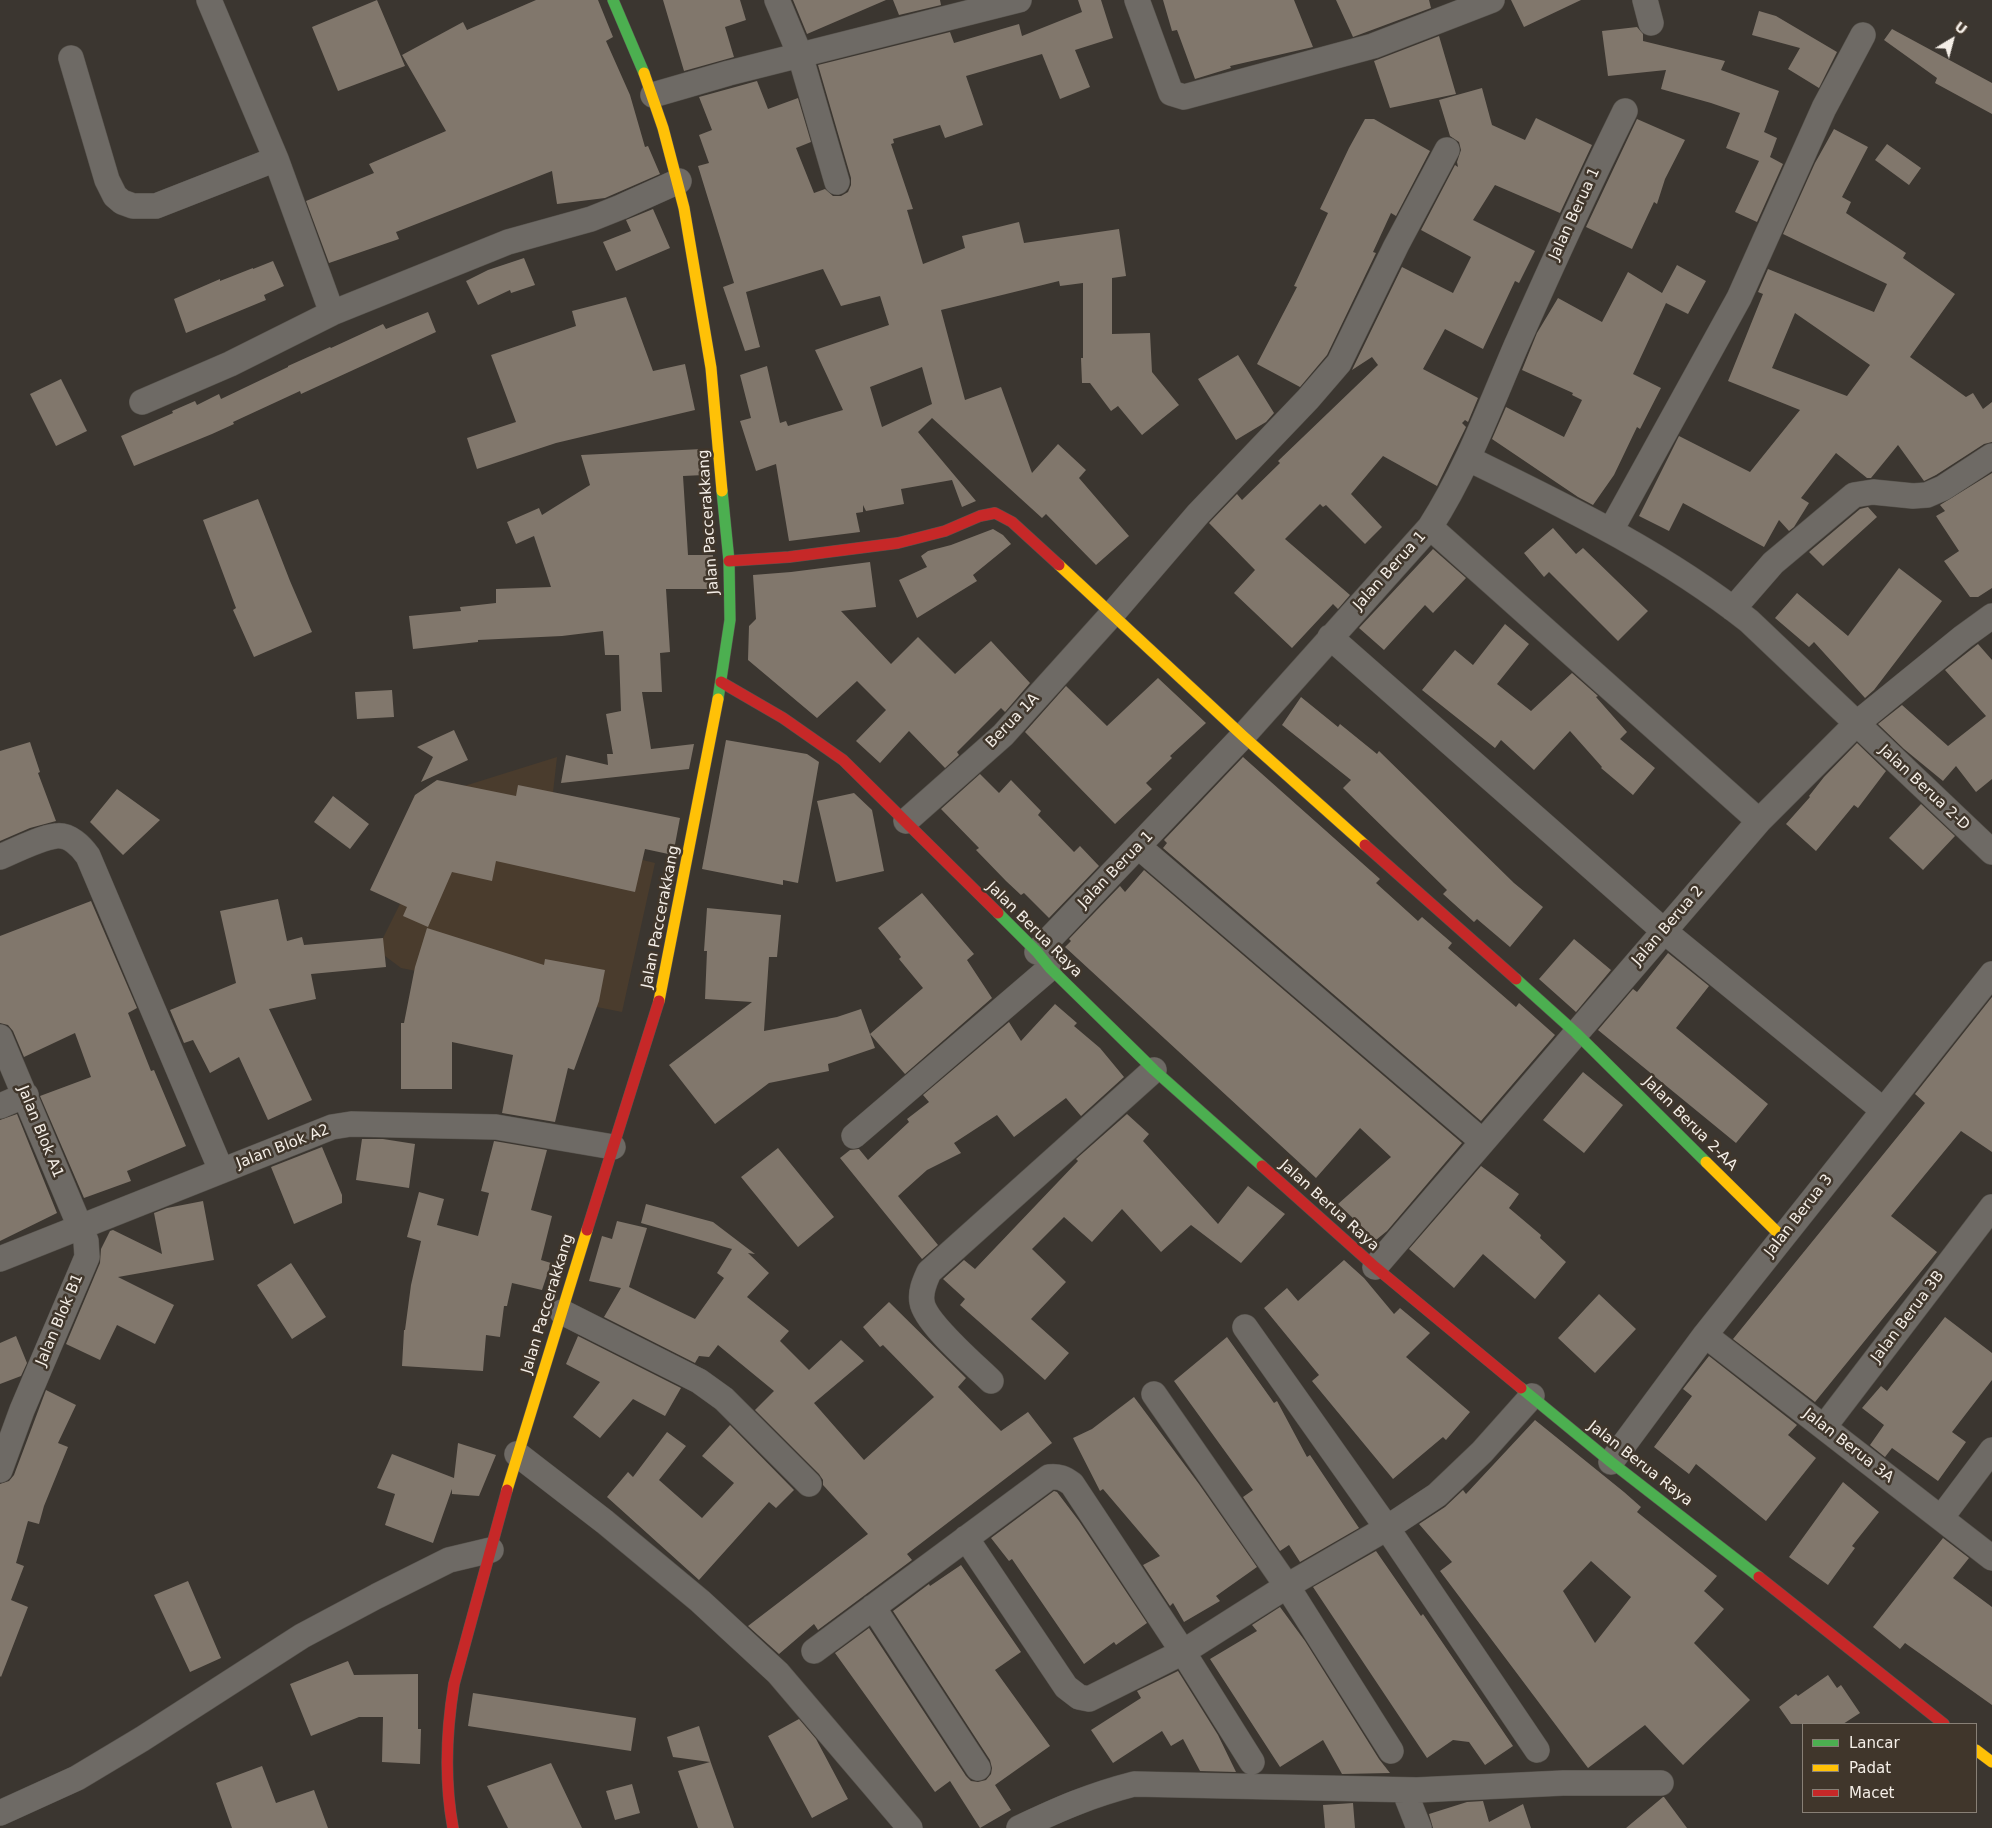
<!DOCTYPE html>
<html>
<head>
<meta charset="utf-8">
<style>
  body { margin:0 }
  #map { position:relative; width:1992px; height:1828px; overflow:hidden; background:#3b3630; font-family:"DejaVu Sans",sans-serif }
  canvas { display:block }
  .legend { position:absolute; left:1802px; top:1723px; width:175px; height:90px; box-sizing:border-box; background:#40362b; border:1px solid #888076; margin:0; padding:6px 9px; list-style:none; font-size:15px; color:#f4eee7 }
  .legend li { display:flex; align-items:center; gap:10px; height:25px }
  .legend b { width:25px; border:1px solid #888076 }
  .north { position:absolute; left:1927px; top:15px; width:50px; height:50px; -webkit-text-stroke:4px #40362b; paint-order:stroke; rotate:37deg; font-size:14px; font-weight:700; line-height:20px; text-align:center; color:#f4eee7 }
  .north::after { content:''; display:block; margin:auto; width:18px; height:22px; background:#f4eee7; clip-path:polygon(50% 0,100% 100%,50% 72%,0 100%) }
</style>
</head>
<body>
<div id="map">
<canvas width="1992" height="1828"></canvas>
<ul class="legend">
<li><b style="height:6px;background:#4caf50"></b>Lancar</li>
<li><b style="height:6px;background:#ffc107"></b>Padat</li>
<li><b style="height:6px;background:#c62828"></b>Macet</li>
</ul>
<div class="north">U</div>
</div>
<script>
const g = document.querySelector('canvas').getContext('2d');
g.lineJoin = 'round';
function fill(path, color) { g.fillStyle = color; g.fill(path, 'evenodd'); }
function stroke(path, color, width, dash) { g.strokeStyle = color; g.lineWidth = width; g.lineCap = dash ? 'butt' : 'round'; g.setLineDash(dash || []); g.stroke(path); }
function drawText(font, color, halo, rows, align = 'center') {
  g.font = font + ' "DejaVu Sans",sans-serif'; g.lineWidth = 5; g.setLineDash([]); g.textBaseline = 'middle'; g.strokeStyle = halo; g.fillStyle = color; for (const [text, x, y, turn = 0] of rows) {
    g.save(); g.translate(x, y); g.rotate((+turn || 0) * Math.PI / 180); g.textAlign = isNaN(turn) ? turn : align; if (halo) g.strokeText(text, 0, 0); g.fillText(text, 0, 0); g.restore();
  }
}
fill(new Path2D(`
  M557,757L548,837L655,863L622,1012L401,968L377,950L458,788Z`), '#4a3c2d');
fill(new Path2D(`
  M377,0L405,66L338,91L312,27Z
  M536,0H598L613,37L606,41L630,95L645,147L648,146L660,174L605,198L557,204L552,171L396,232L399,239L329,263L306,201L374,173L369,164L446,131L402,55L463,22L467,30Z
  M663,0H740L746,20L725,27L734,57L684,71Z
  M793,0H886L807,34Z
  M893,0H940L941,5L899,15Z
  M1078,0H1101L1113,38L1075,50L1090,87L1060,99L1042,54L966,76L983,125L945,138L940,125L893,139L894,143L891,144L913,209L907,210L923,264L965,248L962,236L1019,222L1024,243L1119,229L1126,276L1112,278V334L1150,333L1152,372L1179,405L1142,435L1118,406L1111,411L1090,383H1082L1081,358H1083V283L1060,286L1059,281L941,310L965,400L1001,387L1032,473L1058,444L1086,470L1079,478L1129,536L1096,565L1046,514L1042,518L932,418L918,432L976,501L962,507L952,480L901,489L904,504L866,511L863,505V512L856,513L860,532L789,541L776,464L756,471L740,421L751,418L740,375L767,366L780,423L786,421L788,426L843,410L815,350L889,325L880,296L841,306L823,269L746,292L760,347L745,351L723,287L734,283L698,166L709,163L699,135L712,130L699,97L757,81L768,109L798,98L811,142L796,148L814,193L825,189L833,196H841L848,192L851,185V178L818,65L950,32L954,43L1019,24L1022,36L1082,12ZM922,367L932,404L882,427L870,387Z
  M1163,0H1294L1313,47L1230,66L1231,68L1195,79L1177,30L1172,31Z
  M1336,0H1429L1431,8L1353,37Z
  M1511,0H1581L1524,27Z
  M1759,11L1776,16L1837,52L1819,88L1788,69L1800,48L1752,35Z
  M1637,27L1643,34V41L1725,61L1721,70L1779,91L1764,132L1777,138L1770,157L1783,164L1757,222L1735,212L1759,161L1726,148L1740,113L1711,103L1661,89L1666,70L1608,76L1602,31Z
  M1892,29L1992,83V114L1935,83L1937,78L1884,40Z
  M1439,36L1456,94L1390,108L1374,61Z
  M1482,88L1492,125L1525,140L1536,118L1592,145L1560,213L1495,185L1473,220L1535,251L1519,283L1515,281L1483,349L1445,329L1423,369L1478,398L1468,422L1465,420L1462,423L1466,427L1437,486L1383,456L1351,494L1382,527L1365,544L1326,505L1323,507L1320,504L1285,539L1350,595L1338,609L1333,604L1292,648L1234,593L1255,570L1209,523L1237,494L1242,500L1280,463L1278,461L1378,365L1372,357L1352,370L1402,267L1453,293L1471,257L1421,230L1455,165L1458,167L1457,162L1461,150L1459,142L1450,136L1439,100Z
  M1365,119H1374L1430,151L1396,216L1391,213L1373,252L1376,253L1327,355L1300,387L1257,364L1297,287L1294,286L1328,213L1320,209L1349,148Z
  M1637,119L1685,140L1665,179L1657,204L1654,202L1632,249L1586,227Z
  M1834,129L1868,147L1842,197L1851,202L1846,213L1906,253L1903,258L1955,294L1910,357L1966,397L1973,393L1983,409L1992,402V442L1984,444L1936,475L1924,481L1898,445L1871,478H1867L1836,453L1801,498L1809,503L1794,527L1789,531L1779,520L1764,547L1683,503L1669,531L1639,516L1679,436L1750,472L1800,410L1728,381L1763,294L1758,292L1768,269L1874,312L1887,284L1783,234L1815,163ZM1795,313L1870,365L1847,396L1772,368Z
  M1887,144L1921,168L1909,185L1875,160Z
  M653,209L670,248L616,271L603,242L631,231L626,220Z
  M524,258L535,285L511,293L510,290L478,305L466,281L488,270Z
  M273,261L284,286L264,295L266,300L186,333L174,299L220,279V281L253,268V269Z
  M1677,265L1706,281L1688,314L1666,303L1633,374L1661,388L1640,429L1637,427L1614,475L1593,505L1578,497L1492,439L1506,407L1564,437L1582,400L1572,395L1573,393L1522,370L1537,333L1558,298L1602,322L1628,272L1662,293Z
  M626,297L653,371L685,364L695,410L556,443L477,469L467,438L516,422L491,355L576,326L572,311Z
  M428,312L436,332L301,394L300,391L233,422L234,424L212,434L134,466L121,436L173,413L172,411L195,401L197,405L219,394L221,399L288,367V366L330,347L331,348L383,324L386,329Z
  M1238,355L1274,413L1266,422L1236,440L1198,379Z
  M61,379L87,431L56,446L30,394Z
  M702,449L704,475L683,476L688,555H713L714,589H666L670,652L660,653L662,692H642L651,749L694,744L689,769L561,783L566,755L608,765L607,754H613L606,714L621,711L619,655H605L603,631L562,636L478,640V642L413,649L409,616L461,611L460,607L496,603V589L551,587L534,536L516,544L507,522L539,508L542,515L590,485L581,455Z
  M1992,473V588L1978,597H1970L1944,561L1959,551L1936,516L1945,511L1940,505Z
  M258,499L290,581L312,632L254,657L233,610L236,608L203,520Z
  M1868,507L1877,517L1823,566L1809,552L1860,509Z
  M1553,528L1576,554L1583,548L1648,611L1618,641L1549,572L1544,577L1524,553Z
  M993,529L1003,535L1011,544L973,575L977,581L917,618L899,580L927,567L921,556L928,551L951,545Z
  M1433,549L1466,578L1433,613L1425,605L1384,650L1359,628Z
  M870,562L876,607L841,611L891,664L918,637L955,674L991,641L1030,683L1005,712L1001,708L957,752L959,755L945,768L909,731L880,763L856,741L886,710L857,681L817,718L748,660L749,626L756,619L753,575L791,572Z
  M1899,568L1942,601L1874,690L1865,698L1814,642L1809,647L1775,618L1797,593L1848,636Z
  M1505,624L1529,644L1497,684L1531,711L1572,673L1598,696L1596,697L1627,732L1620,739L1655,768L1633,795L1601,768L1602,767L1570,731L1534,770L1501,740L1495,748L1422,690L1455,650L1473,665Z
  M1978,644L1992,660V779L1976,792L1956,766L1943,781L1904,749L1878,724L1902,705L1948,746L1986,716L1945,670Z
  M1158,678L1206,723L1170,756L1172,758L1146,783L1152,789L1115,824L1025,732L1066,686L1107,726Z
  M392,690L394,717L357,719L355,692Z
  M1301,697L1338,727L1340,724L1377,754L1379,751L1514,883L1543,907L1510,947L1477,919L1474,922L1443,894L1447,890L1343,788L1351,780L1282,725Z
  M454,730L468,760L421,782L433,757L417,747Z
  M726,740L807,754L819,762L798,883L783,880V885L702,869Z
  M30,742L40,772L38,773L56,821L30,828L0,841V751Z
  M1857,743L1886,771L1858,808L1854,805L1816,851L1786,824L1810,797L1809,796L1824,777Z
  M1243,757L1380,879L1376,883L1418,921L1422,917L1452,943L1448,948L1516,1007L1519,1003L1555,1035L1481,1121L1163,848L1167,843L1164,840Z
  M980,774L999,793L1011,780L1041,811L1038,815L1074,852L1080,846L1099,866L1049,918L1024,893L1021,895L1006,881L976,850L979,848L941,809Z
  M437,780L516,796L518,785L680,818L673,855L645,849L635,892L496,861L492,881L452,872L428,927L403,916L407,907L370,890L415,795Z
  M117,789L160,820L123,855L90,822Z
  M854,793L872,810L884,871L836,882L817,801Z
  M333,796L369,824L350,849L314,822Z
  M1921,804L1955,836L1923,870L1889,838Z
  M1144,870L1462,1143L1387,1231L1376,1240L1338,1204L1391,1157L1360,1128L1316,1178L1065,947L1071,941L1069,939L1120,886L1125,892Z
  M922,893L974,954L967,960L992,998L905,1074L870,1034L923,988L899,959L901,957L878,928Z
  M278,899L287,941L302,937L304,945L383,938L386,967L311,974L316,999L269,1009L312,1100L268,1120L239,1057L210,1073L193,1040L184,1043L170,1010L236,983L220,911Z
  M91,901L137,1008L128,1013L151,1071L154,1070L186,1146L127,1171L131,1181L84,1198L40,1096L91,1077L75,1033L24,1057L13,1031L8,1025L0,1023V936Z
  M707,908L781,915L777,957H769L764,1031L837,1017L861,1009L875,1048L828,1064L829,1071L769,1083L715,1124L669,1065L752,1002L705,999L707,951H704Z
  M427,928L544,965L545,959L605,970L599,1001L574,1070L568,1068L555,1122L502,1113L513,1055L452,1042V1089H401V1023H404L415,967Z
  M1574,939L1611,970L1576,1012L1539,979Z
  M1668,953L1709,986L1676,1028L1768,1104L1736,1143L1598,1030L1633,989L1637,992Z
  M1992,997V1152L1961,1131L1891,1216L1937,1252L1815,1402L1733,1339L1925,1103L1915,1094Z
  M1055,1004L1077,1023L1074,1026L1100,1048L1124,1077L1081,1116L1066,1098L1014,1137L997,1115L954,1143L961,1153L927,1170L898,1196L938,1245L922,1259L840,1158L850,1150L859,1149L868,1160L909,1122L907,1119L929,1102L923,1095L1009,1022L1021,1041Z
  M1583,1072L1623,1105L1584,1153L1543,1120Z
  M17,1114L57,1213L0,1241V1120Z
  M1127,1114L1149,1134L1143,1141L1218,1224L1248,1186L1285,1214L1241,1263L1191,1225L1161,1252L1122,1209L1092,1242L1064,1217L1032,1249L1066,1282L1031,1319L1069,1353L1045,1380L960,1305L965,1299L943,1279L964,1260L975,1269L1078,1161L1076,1159Z
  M362,1139H383L415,1144L409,1188L356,1180Z
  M494,1141L547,1150L531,1210L552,1216L541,1260L551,1263L542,1290L512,1283L507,1306H504L500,1337L486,1335L483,1371L402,1366L404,1330H405L411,1285L421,1241L407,1237L419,1192L444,1199L437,1225L478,1236L489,1193L481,1191Z
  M322,1147L342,1195V1203L294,1224L271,1167Z
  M778,1148L834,1217L798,1247L741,1177Z
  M1481,1166L1519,1194L1509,1208L1541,1235L1540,1238L1566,1262L1535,1299L1483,1254L1454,1288L1409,1249Z
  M203,1201L214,1260L118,1277L174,1305L155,1344L117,1325L100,1360L66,1344L100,1263L101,1249L110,1231L113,1230L162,1254L154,1213L167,1208Z
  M646,1204L713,1222L755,1254L748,1253L769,1273L747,1297L789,1331L780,1341L809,1370L841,1340L864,1361L814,1403L864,1460L934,1397L883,1345L880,1347L863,1327L889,1302L966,1378L958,1387L1001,1431L1028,1412L1052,1443L907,1554L912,1560L818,1630L814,1624L779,1654L748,1626L868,1534L823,1485V1480L819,1474L755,1410L774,1391L718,1345L709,1357L699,1356L695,1363L604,1317L621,1288L589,1281L602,1236L612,1239L617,1221L647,1228L629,1287L695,1319L724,1278L717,1273L732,1249L641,1223Z
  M1344,1260L1364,1278L1394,1314L1400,1308L1430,1333L1406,1357L1470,1412L1446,1440L1443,1437L1393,1479L1312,1381L1319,1375L1264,1308L1287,1288L1298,1301Z
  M291,1263L326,1317L292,1339L257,1285Z
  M1599,1294L1636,1329L1595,1373L1558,1338Z
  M1945,1317L1992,1353V1380L1952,1432L1966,1442L1938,1481L1892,1448L1885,1457L1870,1445L1884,1425L1862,1408L1881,1386L1887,1391Z
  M16,1336L27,1363L21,1376L0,1384V1343Z
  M578,1336L681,1388L665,1416L633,1399L600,1438L573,1417L600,1382L566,1364Z
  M1227,1337L1274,1403L1277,1401L1307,1457L1310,1455L1359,1528L1300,1562L1289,1545L1280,1551L1243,1497L1253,1490L1174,1381Z
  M1709,1356L1797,1425L1788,1435L1816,1458L1766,1521L1696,1464L1689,1474L1654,1447L1692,1396L1683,1389Z
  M46,1390L76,1405L58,1443L68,1447L44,1506L39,1524L28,1521L16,1563L24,1566L11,1600L28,1607L1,1677L0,1676V1484L9,1481L14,1475Z
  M1134,1397L1199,1484L1257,1567L1216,1596L1220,1601L1184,1622L1173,1603L1170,1606L1143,1565L1160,1556L1103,1489L1100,1491L1073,1438L1092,1429Z
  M1535,1420L1624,1492L1641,1507L1637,1512L1717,1576L1704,1591L1724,1609L1694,1643L1750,1700L1683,1765L1645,1725L1588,1768L1440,1571L1452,1562L1419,1524L1445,1507L1463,1490L1466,1494ZM1591,1561L1631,1597L1595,1643L1563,1591Z
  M730,1425L794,1490L776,1508L769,1502L699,1580L607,1497L628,1472L633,1477L667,1432L686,1446L659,1480L702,1518L734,1483L702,1456Z
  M458,1443L496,1455L479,1496L452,1494V1489L433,1543L385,1525L395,1494L377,1488L392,1454L454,1478Z
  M1843,1482L1879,1512L1852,1546L1855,1548L1828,1585L1789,1557Z
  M1054,1491L1057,1492L1079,1521L1147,1623L1116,1645L1114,1642L1084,1664L1012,1559L1009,1561L991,1538Z
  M1943,1538L1969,1558L1953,1578L1992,1607V1705L1905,1643L1900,1649L1873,1627Z
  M1376,1551L1421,1616L1423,1614L1513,1746L1485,1765L1469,1742L1453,1740L1427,1758L1313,1587Z
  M961,1565L1021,1652L995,1670L1050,1746L995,1785L1011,1810L980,1828L950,1781L935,1792L835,1653L869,1628L966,1776L971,1781L978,1782L986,1780L991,1774L992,1768L990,1760L893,1611L929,1584L930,1586Z
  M188,1581L221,1658L190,1672L154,1595Z
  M1280,1607L1305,1641L1379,1759L1390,1773L1342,1774L1323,1740L1280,1767L1210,1659L1257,1631L1252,1625Z
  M348,1661L354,1675L418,1674V1729H421L420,1764L382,1762L383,1717H359L311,1736L290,1684Z
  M1178,1671L1218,1735L1236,1772L1200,1771L1183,1739L1171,1746L1162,1731L1113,1763L1091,1730L1141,1698L1137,1691Z
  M1828,1675L1837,1688L1841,1685L1860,1713L1843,1724H1791L1779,1707L1796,1694L1798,1696Z
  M473,1693L636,1718L631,1751L468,1726Z
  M799,1719L816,1739L848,1799L812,1818L768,1736Z
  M699,1726L711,1763L734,1828H698L678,1771L710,1762L673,1757L667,1737Z
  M551,1763L582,1828H508L487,1786Z
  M262,1766L276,1803L314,1790L328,1828H232L216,1783Z
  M632,1784L640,1813L615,1820L606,1791Z
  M1664,1797L1687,1828H1626L1663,1797Z
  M1483,1801L1489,1822L1523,1804L1531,1828H1433L1429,1814L1467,1802Z
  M1353,1803L1355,1828H1325L1323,1805Z`), '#81776c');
const street = new Path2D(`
  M209,0L276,159L332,313
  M777,0L800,55L837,182
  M1137,0L1171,93L1184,97L1373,46L1492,0
  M1645,0L1651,23
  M71,58L107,180L115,196L122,202L133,206H156L276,159
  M653,95L729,73L1019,0
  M142,402L230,364L332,313L508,242L591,219L621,207L679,181
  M1469,459C1567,507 1663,553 1749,621L1992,852
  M1430,527L1759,821
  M1611,530L1739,298L1824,108L1863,35
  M1733,609L1773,563L1854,495L1873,492L1913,496L1927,495L1943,488L1992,456
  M1330,637L1664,931L1883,1110
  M906,821L1003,735L1113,613L1198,514L1308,399L1339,363L1396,246L1447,150
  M1139,847L1482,1141
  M0,857C14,851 42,837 56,836C69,834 81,846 88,856L221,1170
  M1037,952L1243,736L1430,527C1467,469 1489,409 1516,346C1551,267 1587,188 1625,111
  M0,1037L86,1241L87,1257L22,1410L0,1470
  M0,1106L26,1095
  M854,1136L1050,968
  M0,1259L332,1127L351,1124L496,1127L613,1147
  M1375,1267L1759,821L1856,724L1963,637L1992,616
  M562,1312L699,1381L724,1399L809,1484
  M1245,1327L1387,1528L1537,1750
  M1705,1335L1992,1558
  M991,1381C975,1365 925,1323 922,1302C920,1291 925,1281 929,1272L1154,1070
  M1154,1394L1287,1586L1391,1751
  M1824,1427L1992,1207
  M517,1454L605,1522L700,1601L778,1673L910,1828
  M1611,1462L1705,1335L1992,974
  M1941,1518L1992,1450
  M966,1538L1066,1687L1079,1697L1089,1699L1183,1652L1287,1586L1387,1528L1437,1495L1482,1452L1532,1396
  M873,1607L978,1768
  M814,1651L1049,1477C1059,1476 1064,1478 1072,1484L1183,1652L1252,1762
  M1404,1790L1419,1828
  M0,1813L77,1778L142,1739L302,1636L377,1596L449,1560L491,1550
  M1019,1828C1059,1809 1091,1795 1134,1784L1417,1790L1563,1783H1661`);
const fast = new Path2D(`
  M613,0L644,73
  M718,699L730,620L729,561L722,491
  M998,913L1037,952L1050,968L1154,1070L1262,1166
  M1516,979L1576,1033L1706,1162
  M1521,1388L1611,1462L1759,1577`);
const slow = new Path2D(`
  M644,73L663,128L684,208L711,368L722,491
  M1059,565L1243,736L1365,845
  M659,1001L718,699
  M1706,1162L1782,1237
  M507,1490L587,1230
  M1976,1750L1992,1762`);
const jam = new Path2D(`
  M729,561L789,557L898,543L945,531L980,516L995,513L1012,522L1059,565
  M721,682L783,718L843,760L998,913
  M1365,845L1516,979
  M1262,1166L1375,1267L1521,1388
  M587,1230L659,1001
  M1759,1577L1944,1724
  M453,1828C444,1779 446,1733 454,1684L507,1490`);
stroke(street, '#58544e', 26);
stroke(fast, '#58544e', 12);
stroke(slow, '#58544e', 12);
stroke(jam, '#58544e', 12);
stroke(street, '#6e6a65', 25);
stroke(fast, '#4caf50', 11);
stroke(slow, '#ffc107', 11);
stroke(jam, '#c62828', 11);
drawText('15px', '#f4eee7', '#40362b', [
  ["Jalan Berua 1",1575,214,-65],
  ["Jalan Paccerakkang",709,522,-94],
  ["Jalan Berua 1",1390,571,-48],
  ["Berua 1A",1013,721,-46],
  ["Jalan Berua 2-D",1924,788,43],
  ["Jalan Berua 1",1116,870,-46],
  ["Jalan Paccerakkang",661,917,-79],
  ["Jalan Berua 2",1668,926,-49],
  ["Jalan Berua Raya",1034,930,45],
  ["Jalan Berua 2-AA",1690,1124,45],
  ["Jalan Blok A1",40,1132,68],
  ["Jalan Blok A2",283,1147,-21],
  ["Jalan Berua Raya",1329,1206,42],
  ["Jalan Berua 3",1799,1216,-52],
  ["Jalan Paccerakkang",548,1304,-73],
  ["Jalan Berua 3B",1908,1317,-53],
  ["Jalan Blok B1",60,1320,-67],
  ["Jalan Berua 3A",1848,1446,38],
  ["Jalan Berua Raya",1640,1464,38]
]);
</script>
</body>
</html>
